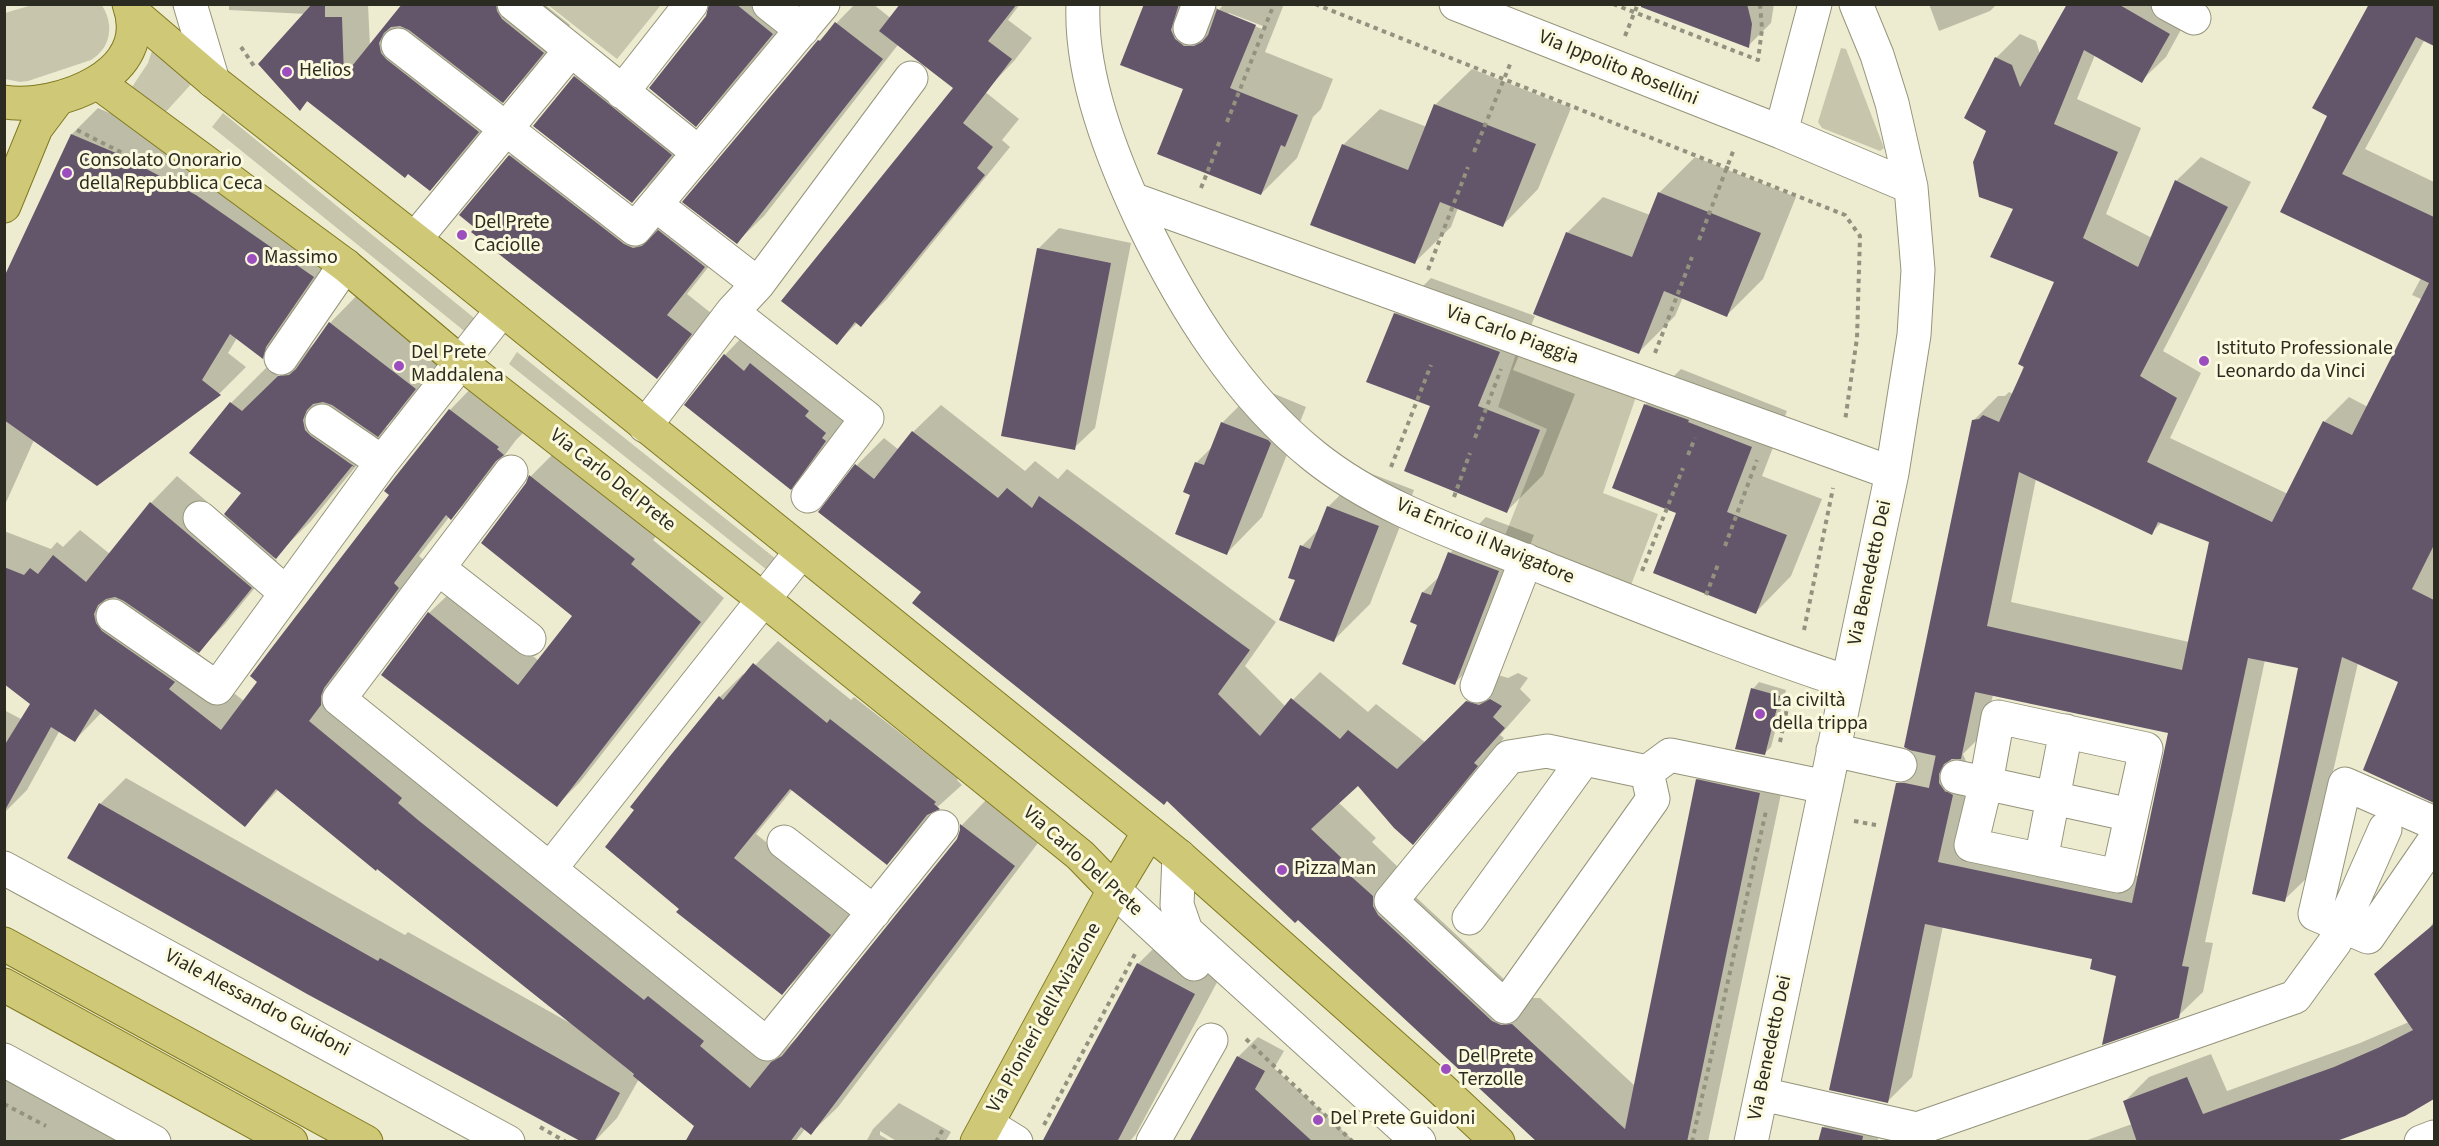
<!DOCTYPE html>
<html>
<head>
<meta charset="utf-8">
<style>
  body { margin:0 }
  #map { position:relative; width:2439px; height:1146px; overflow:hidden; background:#edecd1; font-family:"Source Sans 3",sans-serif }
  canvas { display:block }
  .frame { position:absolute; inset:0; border:6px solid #2c2b21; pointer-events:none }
</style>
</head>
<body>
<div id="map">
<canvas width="2439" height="1146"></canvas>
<div class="frame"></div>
</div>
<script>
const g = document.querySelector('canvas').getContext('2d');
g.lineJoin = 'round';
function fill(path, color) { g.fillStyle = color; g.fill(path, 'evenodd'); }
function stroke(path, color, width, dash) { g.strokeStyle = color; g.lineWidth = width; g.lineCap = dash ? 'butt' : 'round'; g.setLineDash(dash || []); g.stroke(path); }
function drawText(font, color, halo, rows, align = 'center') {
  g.font = font + ' "Source Sans 3",sans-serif'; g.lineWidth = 6; g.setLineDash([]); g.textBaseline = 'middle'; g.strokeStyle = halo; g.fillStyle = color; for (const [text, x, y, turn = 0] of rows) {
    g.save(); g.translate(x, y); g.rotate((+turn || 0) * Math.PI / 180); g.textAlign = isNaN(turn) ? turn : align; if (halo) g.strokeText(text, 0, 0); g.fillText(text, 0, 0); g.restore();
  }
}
fill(new Path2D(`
  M101,4C115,24 111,48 91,60L28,81L20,82L5,79V13L32,5Z
  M548,5H661L617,59Z
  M153,48L194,81L163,115L130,90L148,63Z
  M1841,48L1846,49L1884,148L1880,151L1822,128L1818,122Z
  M223,113L479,322L468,334L212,127Z
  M1519,345L1638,391L1603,493L1658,514L1628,593L1502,543L1547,429L1498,407Z
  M517,352L776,559L767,570L509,364Z`), '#c7c6ac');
fill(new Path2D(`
  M229,4H368L370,47L404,4H544L570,25L529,74L501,102L504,105L457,163L430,189L309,100L300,109L306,14L229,10Z
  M711,4H782L793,13L717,104L696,125L707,16Z
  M855,4H873L908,32L764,216L737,242L819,41Z
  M899,4H1020L1008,20L1032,38L1014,61L994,82Z
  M1145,4H1212L1219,10L1224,4H1284L1265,52L1333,79L1321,109L1313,117L1297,158L1261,194L1185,88ZM1229,13L1263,26L1262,29L1227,15Z
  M1637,4H1774L1771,23L1748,46Z
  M1929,4H1997L1990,11L1939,31Z
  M2069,4H2195L2166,57L2141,81L2095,55L2077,99L2141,128L2106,214L2152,238L2176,181L2201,157L2251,182L2163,351L2201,373L2170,438L2288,494L2325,421L2349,397L2368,407L2423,300L2412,295L2421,278L2282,212L2329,116L2371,4H2434V45L2425,39L2365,149L2434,182V802L2364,769L2400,681L2358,663L2309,876L2284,900L2300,667L2265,660L2205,942L2213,943L2203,992L2178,1016L2093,958L1943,926L1912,1077L1887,1102L1897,784L1919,762L1973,421L1998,396H2005L2009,392L2013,394L2056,282L2015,208L1987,131L1996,58L2020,34L2036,41L2040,54ZM2036,479L2151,533L2162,522L2211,541L2189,642L2011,602ZM1993,695L2170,732L2139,876L1962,838L1976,771L1968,766L1963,754L1984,733Z
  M595,57L692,134L653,181L632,201L575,77Z
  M1472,69L1571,108L1538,189L1503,225L1458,208L1451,227L1415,262L1312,224L1344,144L1380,109L1427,127L1436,104Z
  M968,78L1019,119L1002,140L1010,147L887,299L861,325L858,322L837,343Z
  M98,108L144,128L339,250L289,331L263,357L237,338L228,353L246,367L220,393L97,485L34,440L4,507V281L72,134Z
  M530,135L645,224L664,226L725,246L687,294L711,313L677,357L657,377L510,156Z
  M1695,157L1796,197L1763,279L1727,315L1683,297L1675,316L1639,352L1567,233L1603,197L1650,215L1659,193Z
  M1059,228L1131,243L1095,428L1074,448L1038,249Z
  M1431,278L1535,316L1513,370L1575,394L1543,475L1507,511L1432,406L1395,314Z
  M365,287L450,353L414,399L386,427L390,430L366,454L311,521L274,558L277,561L225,624L197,653L201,655L194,662L244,701L450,410L476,383L529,427L516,440L478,491L451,518L450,516L419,556L425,561L334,694L774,1060L799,1036L958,840L962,831V825L987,799L1041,839L838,1107L811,1133L805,1129L795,1142H687L696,1126L639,1079L617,1118L594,1142L100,804L126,778L405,935L408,932L570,1023L571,1022L279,789L245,825L102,712L75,740L60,730L27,790L4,813V710L23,720L32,704L4,682V531L51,549L57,542L63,547L80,530L110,554L151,503L177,476L224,516L243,493L191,452L231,403L267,367L279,376L317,341L330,323Z
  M745,334L845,420L811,467L791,488L725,355Z
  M1681,369L1787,411L1762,476L1822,499L1791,576L1756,612L1678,512L1614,487L1646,404Z
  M1258,387L1306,407L1262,517L1227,553L1192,494L1196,463L1214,445L1222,423Z
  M941,405L1025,471L1035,461L1058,479L1067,469L1276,622L1245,666L1286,707L1320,672L1368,712L1376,704L1426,743L1495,674L1508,678L1518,673L1528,678L1520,689L1531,700L1500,735L1504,738L1440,815L1413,843L1358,784L1338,802L1376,838L1372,842L1400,869L1405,887L1520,994L1529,998H1540L1635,1086L1697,780L1724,753L1787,765L1708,1142H1539L1167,799L923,592L857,465L884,438L899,450L913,432Z
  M554,453L657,535L653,540L724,598L580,782L557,805L383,675L429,613L453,590L539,661L574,616L527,484L531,476Z
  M1364,471L1414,490L1370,604L1334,640L1297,580L1302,546L1320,528L1328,507Z
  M1486,517L1534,535L1490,647L1455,683L1423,592L1441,575L1450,553Z
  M778,641L851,700L854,697L958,778L957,780L962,785L934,810L911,839L887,863L793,789L756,834L853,911L806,970L782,993L681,909L720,697L743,674L745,676Z
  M1759,682L1786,690L1771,747L1764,754L1753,689Z
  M2434,921V1097L2404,1114L2331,1142H2082L2132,1124L2124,1102L2149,1077L2211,1054L2227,1091L2360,1043L2409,1022L2388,992Z
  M1174,928L1230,958L1136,1134L1129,1142H1046L1138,964Z
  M1258,1037L1284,1051L1274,1068L1355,1142H1190L1238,1057Z
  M4,1058L155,1142H4Z
  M899,1103L951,1132L945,1142H898L880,1131V1135L892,1142H866L873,1129Z
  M1848,1103L1887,1112L1877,1142H1820L1823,1128Z`), '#0003');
fill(new Path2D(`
  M312,4H325V17H342L344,76L402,4H496L497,11L502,19L544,53L503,103L409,30L400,26L391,27L384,33L379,43L381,53L386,59L479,132L430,191L408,174L405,178L307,101L300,111L258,64Z
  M709,4H736L773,34L696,127L649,88L706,16Z
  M900,4H1017L988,41L1012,59L963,123L993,147L977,168L985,175L861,327L855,322L837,345L781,301L953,88L879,31Z
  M1144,4H1179L1171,30L1175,39L1184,46H1194L1202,42L1208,35L1217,9L1256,25L1230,88L1298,115L1285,147L1281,145L1261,195L1157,154L1183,89L1120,65Z
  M1641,4H1747L1752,24L1749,48L1641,7Z
  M2067,4H2118L2170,34L2142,83L2084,50L2054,124L2118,152L2083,238L2138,267L2175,180L2228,207L2140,376L2177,398L2147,462L2272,522L2323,421L2352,435L2429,283L2280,212L2327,116L2312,108L2369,4H2434V46L2416,37L2342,174L2434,217V545L2412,589L2434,600V803L2363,770L2398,682L2342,657L2285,902L2252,894L2298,668L2248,658L2182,966L2189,967L2179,1018L2102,1045L2116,976L2090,969L2092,959L1925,924L1888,1103L1829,1090L1896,783H1905L1913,778L1918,769V759L1913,752L1904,747L1972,420L1979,419L1983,415L1999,422L2024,367L2018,364L2054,282L1990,257L2013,209L1979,197L1973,162L1986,131L1964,118L1995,57L2012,65L2020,87ZM2019,472L2152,535L2158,522L2209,542L2182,670L1987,626ZM1975,692L2168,733L2132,903L1938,862L1953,795L1944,790L1939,783V774L1944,764L1952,759H1961Z
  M835,22L883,59L737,244L682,202L818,40L820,41Z
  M574,76L672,155L632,203L533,126Z
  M1434,104L1536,144L1503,227L1440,202L1415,264L1310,225L1342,144L1408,170Z
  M71,134L116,153L196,195L314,277L266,347L263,359L230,334L202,380L221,395L97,486L4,420V277Z
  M509,155L624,244L633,248L642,246L658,230L705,267L667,315L692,334L657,379L471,232L475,228L459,215Z
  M1658,192L1761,233L1727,317L1664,291L1639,354L1533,314L1566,232L1632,257Z
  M1037,248L1111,263L1075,450L1001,436Z
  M1394,313L1500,352L1478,406L1540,430L1507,513L1404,471L1430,406L1366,382Z
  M329,322L416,389L378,437L332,405L323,402L313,404L307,410L303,420L305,430L311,436L355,467L352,466L276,559L224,514L241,493L189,453L230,402L242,411L278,376L289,375L296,369Z
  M724,354L744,371L750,363L809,411L805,416L826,433L822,438L826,441L791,490L684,405Z
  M1644,404L1689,420L1688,422L1752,447L1727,512L1787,535L1756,614L1653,573L1676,513L1612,488Z
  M449,409L499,447L497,449L504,455L496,461L451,520L446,515L394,583L399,588L324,688L321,696V705L309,721L402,798L398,803L418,820L644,1000L648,996L704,1041L700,1046L750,1088L771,1062L782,1056L957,839L960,830V824L1015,866L811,1135L801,1127L790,1142H685L694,1126L633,1076L634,1074L377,869L376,871L276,789L245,827L95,709L75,742L51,727L4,812V746L30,704L4,684V567L24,575L30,568L38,574L53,555L86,582L150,502L252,588L199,653L124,601L115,597L106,599L98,605L94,614L96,623L102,631L175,682L169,689L221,730L257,682L250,676L389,495L384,491Z
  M1221,422L1268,440L1271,443L1227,555L1175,534L1190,495L1183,492L1195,462L1204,465Z
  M912,431L998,498L1007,488L1032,508L1039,496L1250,650L1218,694L1260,736L1291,698L1340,739L1348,730L1397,769L1466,701L1479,705L1490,699L1502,706L1493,717L1505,728L1474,763L1478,766L1413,845L1394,828L1358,786L1311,829L1350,866L1345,871L1373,896V906L1378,915L1492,1021L1501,1025L1512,1024L1625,1129L1696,779L1760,793L1687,1142H1537L1298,920L1295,923L1167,801L1164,805L912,603L921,592L818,512L855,464L874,479Z
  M529,475L635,559L631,564L701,622L557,807L381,675L428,612L518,685L572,616L481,543L526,483Z
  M1327,506L1379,526L1334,642L1279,620L1295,580L1288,578L1300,545L1310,549Z
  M1448,552L1499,571L1455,685L1402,664L1417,625L1410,622L1422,592L1431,595Z
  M753,663L827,723L830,719L936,802L934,804L940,809L927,815L887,865L790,789L734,858L831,935L782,995L676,912L679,909L605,847L634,810L630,807L670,756L719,696L723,700Z
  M1751,688L1780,696L1765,755L1735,749Z
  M99,803L378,961L380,958L620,1093L594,1142H582L307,994L67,858Z
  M2434,924V1099L2405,1116L2334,1142H2137L2123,1101L2187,1077L2203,1114L2334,1067L2380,1047L2413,1030L2374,974Z
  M1137,963L1195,994L1117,1142H1042Z
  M1237,1056L1265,1071L1255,1089L1313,1142H1189Z
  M1822,1127L1863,1136L1862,1142H1818Z`), '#64566a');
stroke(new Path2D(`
  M1900,765L1957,777`), '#c6c5ae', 33, [33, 16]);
const minor = new Path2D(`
  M190,4L213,81
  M514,4L699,153
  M769,4L802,30
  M1083,4C1080,76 1112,157 1142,221C1184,308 1238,395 1314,456C1381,510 1468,537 1547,569C1646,608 1746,649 1847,682
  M1456,4L1781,132L1911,187
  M2168,4L2194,18
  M1190,28L1199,4
  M398,45L635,229L823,4
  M622,92L691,4
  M1781,132L1815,4
  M1132,199L1892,473
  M656,205L758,284
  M415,239L570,51
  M732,312L867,418L808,496
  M281,358L345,265
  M322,421L382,462
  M645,426L732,312L758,284L911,78
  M200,518L286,593
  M438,568L511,472
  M113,616L217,688L382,462L502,310
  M529,639L438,568L339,699L767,1044L942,827
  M1477,686L1526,560
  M1998,717L2146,749L2118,876L1971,845L1986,783Z
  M1833,750L1900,765
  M1647,772L1653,799L1505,1007L1391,901L1509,757L1547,751L1647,772L1670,755L1826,787
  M1957,777L2131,815
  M2434,823L2345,784L2315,914L2368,937L2434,841
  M784,842L874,912
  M1179,856L1177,905L1186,931L1419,1142
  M2041,860L2066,731
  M4,868L508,1142
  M550,869L801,552
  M1114,890L1194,964
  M1469,918L1584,759
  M4,1060L154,1142
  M1762,1094L1917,1129L2295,997L2335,942L2385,829
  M987,1124L1016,1142
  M1153,1142L1211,1040
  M1751,1142L1892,473L1914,335L1918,270L1911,187L1892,103L1877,55L1856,4
  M2421,1142L2434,1137`);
const major = new Path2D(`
  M131,11L213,81L441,260L1179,856L1437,1085L1498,1142
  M97,82L345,265L460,362L763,599L1080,855L1114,890
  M4,102C58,110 155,74 129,4
  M4,206L36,128L57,100
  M4,944L366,1142
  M4,985L291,1142
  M977,1142L1114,890L1149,832`);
stroke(minor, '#95947b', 35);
stroke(major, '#80791e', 35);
stroke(new Path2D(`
  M1315,4L1845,215L1860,236L1857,338L1845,421
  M1613,4L1758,60L1762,29L1760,4
  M1625,36L1637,6
  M241,47L254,66
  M1227,122L1274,4
  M77,130L148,166
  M1474,152L1511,62
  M1201,188L1221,138
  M1699,240L1734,149
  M1428,270L1468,167
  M1655,353L1692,257
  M1475,438L1501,369
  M1688,455L1695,438
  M1391,467L1431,365
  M1454,497L1470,453
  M1725,546L1757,460
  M1642,571L1683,468
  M1706,595L1719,562
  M1804,630L1833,488
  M1780,742L1789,699
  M1854,821L1876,825
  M1246,1039L1353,1142
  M4,1104L46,1126
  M1044,1125L1135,954
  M540,1127L566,1142
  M936,1142L943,1129
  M1692,1142L1766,811`), '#93927f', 4, [4.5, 4.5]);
stroke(minor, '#fff', 33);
stroke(major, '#cec877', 33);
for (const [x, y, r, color] of [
  [287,72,6,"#9d4ebe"],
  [67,173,6,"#9d4ebe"],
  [462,235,6,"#9d4ebe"],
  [252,259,6,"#9d4ebe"],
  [2204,361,6,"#9d4ebe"],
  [399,366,6,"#9d4ebe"],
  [1760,714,6,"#9d4ebe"],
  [1282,870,6,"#9d4ebe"],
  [1446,1069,6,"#9d4ebe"],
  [1318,1120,6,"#9d4ebe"]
]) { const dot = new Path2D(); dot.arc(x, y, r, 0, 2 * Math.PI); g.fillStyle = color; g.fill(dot); stroke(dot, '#fbf9de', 2); }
drawText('20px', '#2c2b21', '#fbf9de', [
  ["Via Ippolito Rosellini",1618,69,22],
  ["Via Carlo Piaggia",1512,336,20],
  ["Via Carlo Del Prete",612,481,38],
  ["Via Enrico il Navigatore",1485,542,23],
  ["Via Benedetto Dei",1871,573,-78],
  ["Via Carlo Del Prete",1082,862,42],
  ["Viale Alessandro Guidoni",257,1004,28],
  ["Via Pionieri dell'Aviazione",1045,1018,-61],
  ["Via Benedetto Dei",1771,1048,-78]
]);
drawText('20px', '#2c2b21', '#fbf9de', [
  ["Helios",299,72],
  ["Consolato Onorario",79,162],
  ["della Repubblica Ceca",79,185],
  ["Del Prete",474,224],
  ["Caciolle",474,247],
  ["Massimo",264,259],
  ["Istituto Professionale",2216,350],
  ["Leonardo da Vinci",2216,373],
  ["Del Prete",411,354],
  ["Maddalena",411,377],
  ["La civiltà",1772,702],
  ["della trippa",1772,725],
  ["Pizza Man",1294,870],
  ["Del Prete",1458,1058],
  ["Terzolle",1458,1081],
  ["Del Prete Guidoni",1330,1120]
], 'left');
</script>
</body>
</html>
